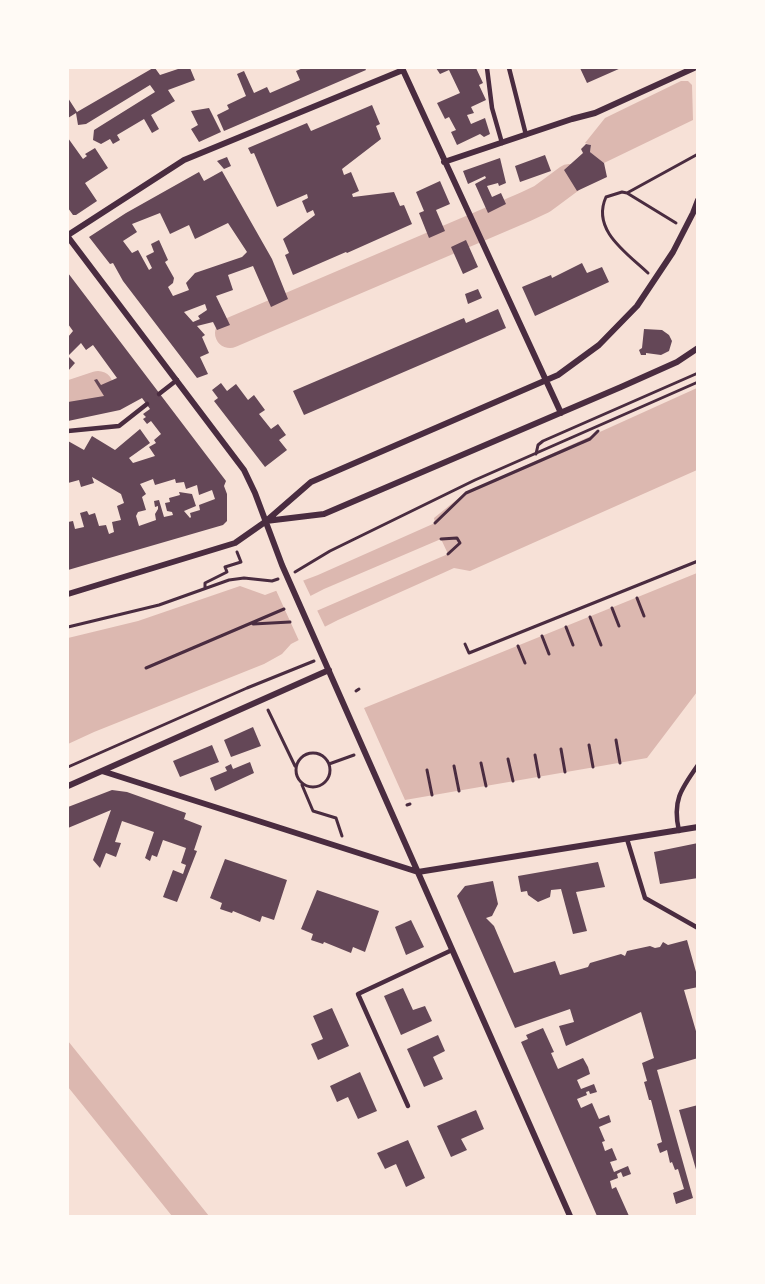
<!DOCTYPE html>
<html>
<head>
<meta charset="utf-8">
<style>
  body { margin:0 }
  #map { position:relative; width:765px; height:1284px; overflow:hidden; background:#f7e1d7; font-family:Helvetica,sans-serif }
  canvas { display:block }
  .frame { position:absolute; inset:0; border:69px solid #fffaf5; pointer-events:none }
</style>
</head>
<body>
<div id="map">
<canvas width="765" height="1284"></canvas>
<div class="frame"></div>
</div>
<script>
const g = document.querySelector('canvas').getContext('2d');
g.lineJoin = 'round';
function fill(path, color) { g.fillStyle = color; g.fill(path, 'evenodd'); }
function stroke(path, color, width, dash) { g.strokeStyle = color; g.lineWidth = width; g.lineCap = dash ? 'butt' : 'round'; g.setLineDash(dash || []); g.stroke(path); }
fill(new Path2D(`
  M681,81H688L692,85L693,120L604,163L590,152L591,145L585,143L605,118Z
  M697,388V470L470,571L454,568L443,573L338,620L291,644L282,654L264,664L94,732L68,744V638L138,621L240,586L265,595L318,575L435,523L434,518L465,493ZM441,539L448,554L291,622L285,609L324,589Z
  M697,573V692L647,758L405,800L364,708Z
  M68,1041L209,1216H172L68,1087Z`), '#dcb8b0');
fill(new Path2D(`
  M302,578L312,599L288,610L292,618L316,608L326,629L300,643L275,588Z`), '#f7e1d7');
stroke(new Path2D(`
  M230,333L525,207L542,199L569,179
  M68,396L98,386`), '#dcb8b0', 30);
fill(new Path2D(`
  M153,68H155L160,75L181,68H190L195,80L168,90L175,101L151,115L159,129L152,133L144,119L117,135L120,140L113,144L110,139L101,144L93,140L94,130L155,92L150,85L86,124L78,125L76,113L68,118V98L77,112Z
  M303,68H365L366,70L224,131L217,115L229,109L227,105L246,96L237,74L244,71L254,93L267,87L270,93L300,80L296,71Z
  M436,68H476L483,83L479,85L486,100L471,107L474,113L467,115L471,124L485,118L490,134L484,137L480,134L457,145L451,132L456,130L449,117L445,119L437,103L460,93L449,70L440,74Z
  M580,68H621L587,83Z
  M372,105L380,124L376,126L381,139L342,169L344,175L351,172L359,191L352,194L353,197L394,192L400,206L404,205L412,224L347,253L346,252L293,275L285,255L289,253L283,239L315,215L313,210L307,213L302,201L308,198L307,194L277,207L254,153L251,154L248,148L307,123L311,131Z
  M209,108L221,132L199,142L191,129L198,125L191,111Z
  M68,138L83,159L87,156L85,154L95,148L108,168L85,183L97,201L76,215H73L68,208Z
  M586,144L591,145L590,152L604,163L607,177L577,191L564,170L583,153L581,149Z
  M545,155L551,171L520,182L515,166Z
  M227,157L231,166L224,169L217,161Z
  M500,158L506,183L499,186L498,183L487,186L492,197L501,193L506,204L488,213L475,184L486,178L485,176L468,184L463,171Z
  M222,171L272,259L288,299L271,307L253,266L228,275L233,290L216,296L230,325L217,330L213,322L197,326L205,335L202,337L209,353L200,357L208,374L197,378L123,281L113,263L110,264L89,237L126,213L199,172L204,181ZM160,213L170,234L189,225L195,239L228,223L247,252L242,257L195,273L186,283L189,290L173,296L168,287L173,283L174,278L165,262L168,260L159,240L151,244L154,252L146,256L152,268L149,270L138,250L132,253L123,241L137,232L132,224ZM205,304L207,310L198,316L200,319L193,322L184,312Z
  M440,181L450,204L436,210L445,231L429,238L419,213L424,211L416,192Z
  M466,240L478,267L463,274L451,247Z
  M582,263L587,273L602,267L609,282L535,316L522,287L551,275L552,278Z
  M68,273L226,481L224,486L227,494V521L223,525L68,570V522L73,521L75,529L84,527L80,513L87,511L89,515L95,513L99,526L106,525L109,534L114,532L112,522L121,520L117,506L124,503L121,494L92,477L94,483L81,487L79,480L68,483V441L84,450L92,436L115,450L140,429L150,443L129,458L133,463L155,456L149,447L156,443L154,440L161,434L151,421L147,424L143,419L146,417L143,414L150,409L142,398L120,410L68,421V402L104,396L94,380L97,379L101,385L117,378L93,345L86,350L81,343L68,356L75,363L68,371V337L73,331L68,324ZM153,479L155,485L175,479L176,483L184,482L186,489L197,485L199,495L212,490L215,499L199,505L200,510L190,513L191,517L190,518L184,511L196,506L192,494L179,492L180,495L169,498L170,502L165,503L167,511L172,512L173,515L164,517L159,500L154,501L155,507L158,506V509L155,514L156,520L139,526L136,516L138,512L146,510L142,497L146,494L140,484Z
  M478,289L482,298L468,304L465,294Z
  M498,309L506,328L304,415L293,391L464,318L466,323Z
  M644,329L662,330L669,335L672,341L669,351L661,355L646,353V355H641L639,350L642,348Z
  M221,383L227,391L236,384L248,400L254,395L265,410L259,414L271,429L278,424L286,435L279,440L287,450L265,467L214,401L218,398L212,390Z
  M253,727L261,746L231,757L224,740Z
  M212,745L219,762L180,777L173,761Z
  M250,762L254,773L215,791L210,778L227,771L225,767L231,764L233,769Z
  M112,790L127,792L186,813L184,819L202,826L194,850L197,851L177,902L163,897L173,870L183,874L186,865L181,863L186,848L163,840L157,857L152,855L150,861L145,858L154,832L122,821L115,842L121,843L116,857L106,853L100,868L93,860L111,810L68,828V807Z
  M698,843V878L660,884L654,852Z
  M225,859L287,880L274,920L262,916L260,922L233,911L232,913L220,909L222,903L210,898Z
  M598,862L605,887L576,892L587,931L573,934L561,889L551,890L550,897L538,902L528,895L527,891L521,892L518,876Z
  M493,881L498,904L492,916L486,918L494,926L514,973L555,961L560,975L588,967L590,963L621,954L625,956L627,951L650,946L655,948L660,947L663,942L668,945L687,940L698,979V987L684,990L698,1038V1058L657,1070L693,1198L676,1204L673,1193L684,1189L678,1169L675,1170L672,1162L670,1163L667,1150L660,1153L657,1144L662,1142L651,1100H649L644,1082L647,1081L642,1063L654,1058L641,1012L566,1046L559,1026L574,1022L570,1009L515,1028L457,896L465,886Z
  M317,890L379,911L365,952L353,947L351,953L324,942L323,944L311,940L313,934L301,929Z
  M411,920L424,947L406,955L395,927Z
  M403,988L413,1010L425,1006L432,1021L401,1035L384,996Z
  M332,1008L349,1046L318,1060L311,1044L323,1039L313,1016Z
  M543,1028L554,1052L551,1053L558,1069L583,1058L588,1067L590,1074L577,1080L581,1089L594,1084L597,1092L590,1094L589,1091L586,1092L587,1095L577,1099L581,1108L592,1103L599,1119L609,1115L611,1122L599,1127L605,1141L602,1142L605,1151L612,1148L617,1160L610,1162L614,1172L628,1166L631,1174L623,1177L621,1172L617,1174L618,1178L610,1181L612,1189L616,1187L629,1216H597L521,1042L528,1039L526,1035Z
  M438,1035L445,1051L433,1057L443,1079L424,1087L407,1049Z
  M360,1072L377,1111L358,1119L348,1097L337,1102L330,1086Z
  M698,1105V1173H697L679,1110Z
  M476,1110L484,1129L461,1139L467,1150L451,1157L437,1126Z
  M408,1140L425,1178L406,1187L396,1164L385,1169L377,1153Z`), '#644757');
stroke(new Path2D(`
  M627,193L698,154
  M648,273C627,253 591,230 606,197L622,192L627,193L676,223
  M536,454L538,445L543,441L698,373
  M435,523L466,493L590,439L598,431
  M441,539L457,538L460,543L448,554
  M295,572L330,551L475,480L698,382
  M205,588V583L227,572L225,567L241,562L237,552
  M637,598L644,616
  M612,608L619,626
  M590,617L601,645
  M253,624L290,622
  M68,627L159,605L229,580L244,578L272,581L278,579
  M566,627L573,645
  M542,636L549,654
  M465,644L469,653L698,561
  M518,646L525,663
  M146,668L284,609
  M356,691L359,689
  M268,710L295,766
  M616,740L620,763
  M589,745L593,767
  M561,749L565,772
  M296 770a17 17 0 1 1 34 0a17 17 0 1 1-34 0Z
  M535,755L539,777
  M508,759L513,781
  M481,763L486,786
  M329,764L354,755
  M454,766L459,791
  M68,767L247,688L314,661
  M427,770L432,795
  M302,785L313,811L336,818L342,836
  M407,805L410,804`), '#4a2c40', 3);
stroke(new Path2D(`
  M487,68L492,108L502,143
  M509,68L526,135
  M159,394L177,380
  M68,431L119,426L147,404
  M679,831C672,801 681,789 698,765
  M627,839L645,898L698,928
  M408,1106L358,994L452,950`), '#4a2c40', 4.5);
stroke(new Path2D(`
  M402,68L561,413
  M444,162L572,119L595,113L694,68
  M68,235L184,160L403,70
  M68,237L244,470L255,493L282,565L570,1216
  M266,521L324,514L621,387L677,362L698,348
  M68,594L235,543L265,522L311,482L558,375L599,345L637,306L673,252L693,213L698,200
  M102,771L418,872L698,827
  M68,786L329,670`), '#4a2c40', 6);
</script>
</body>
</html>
